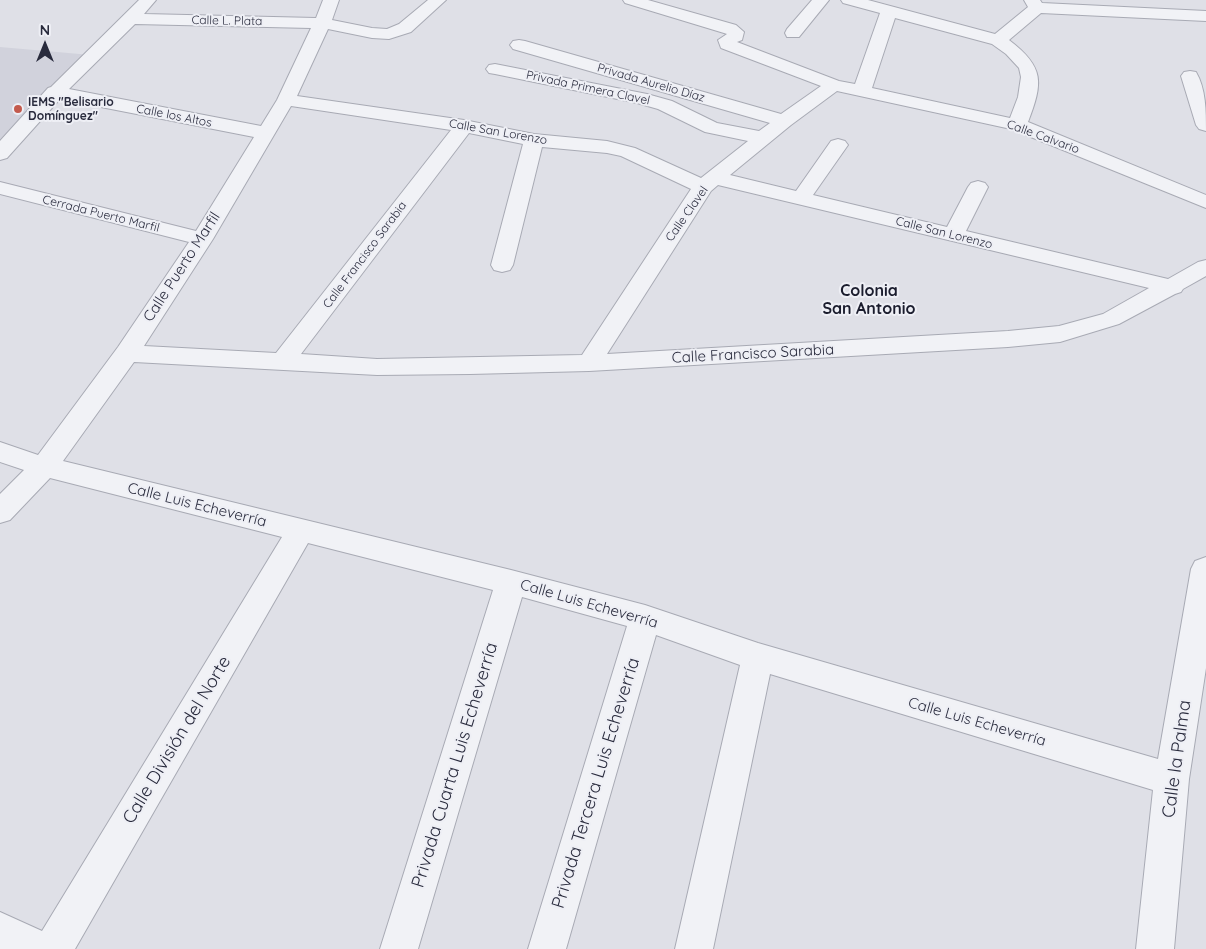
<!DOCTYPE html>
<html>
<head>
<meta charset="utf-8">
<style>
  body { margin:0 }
  #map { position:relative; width:1206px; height:949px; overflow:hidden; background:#dfe0e7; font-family:Quicksand,sans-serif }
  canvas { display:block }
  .north { position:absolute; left:20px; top:20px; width:50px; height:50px; -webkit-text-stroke:4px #eeeff5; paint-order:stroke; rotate:0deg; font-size:14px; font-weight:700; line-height:20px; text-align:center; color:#292b3d }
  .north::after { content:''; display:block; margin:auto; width:18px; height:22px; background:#292b3d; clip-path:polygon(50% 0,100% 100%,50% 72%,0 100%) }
</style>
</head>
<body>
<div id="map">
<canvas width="1206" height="949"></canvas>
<div class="north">N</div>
</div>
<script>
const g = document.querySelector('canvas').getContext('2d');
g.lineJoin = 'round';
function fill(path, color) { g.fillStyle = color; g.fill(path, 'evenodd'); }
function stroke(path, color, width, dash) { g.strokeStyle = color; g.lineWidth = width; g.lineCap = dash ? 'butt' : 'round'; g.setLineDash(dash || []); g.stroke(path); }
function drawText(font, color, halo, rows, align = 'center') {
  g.font = font + ' Quicksand,sans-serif'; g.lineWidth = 4; g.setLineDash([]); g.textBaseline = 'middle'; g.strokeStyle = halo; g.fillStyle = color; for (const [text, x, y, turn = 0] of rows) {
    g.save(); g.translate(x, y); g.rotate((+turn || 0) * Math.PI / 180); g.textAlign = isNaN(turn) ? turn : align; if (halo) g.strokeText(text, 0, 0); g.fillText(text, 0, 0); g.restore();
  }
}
fill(new Path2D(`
  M0,47L91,55L0,153Z`), '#d1d2dc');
const minor = new Path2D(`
  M139,0H156L144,14L316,18L323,0H339L332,20L372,28L387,29L399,24L428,0H446L411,32L389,39L372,38L328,29L297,96L464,120L534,134L607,141L635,148L701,178L748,141L705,132L658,109L637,103L495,74L489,73L486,69L489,65L495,64L647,94L672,101L717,123L759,131L770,123L513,49L510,45L513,41L519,40L525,41L781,114L821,86L721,48L718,40L727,34L724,33L625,3L623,0H648L736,25L744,32L742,40L737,42L839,81L855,84L880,13L843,3L841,0H868L995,34L1028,7L1024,0H1040L1042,3L1206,11V21L1041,13L1009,40C1045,67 1043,83 1028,122L1206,195V208L1011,129L837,91L791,125L730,175L796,191L831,141L838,139L845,141L848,145L813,195L947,227L968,187L971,183L978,181L985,183L988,187L966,231L1168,279L1198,262L1206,260V276L1183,289L1181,292L1175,294L1119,324L1060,342L1008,347L589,371L470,374L377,375L134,362L63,461L511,570L645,605L758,643L1158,759L1191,569L1195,561L1206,557V668L1189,779L1174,949H1136L1153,790L770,674L713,949H675L740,665L656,635L566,949H528L627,626L522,597L418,949H380L493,590L308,543L75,949H0V912L42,931L282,537L50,478L10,520L0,523V494L24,470L0,462V442L38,455L118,347L189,242L0,194V182L196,231L254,137L60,99L7,158L0,160V141L48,88L51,87ZM895,18L992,44L1006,54L1019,68L1021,77L1018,97L1010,118L872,88ZM135,24L311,28L277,100L261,126L69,89ZM291,106L451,130L276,353L144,346L213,239ZM469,133L523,144L491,265L494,270L502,272L510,270L513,265L542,147L607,153L621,156L691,189L582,355L377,359L301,354ZM718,185L1149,288L1103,314L1059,326L1008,331L607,354L711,191Z
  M812,0H829L799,37H787L785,33L787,29Z
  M1190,71L1196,72C1206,89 1206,111 1206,131L1199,129L1196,125L1181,76L1184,72Z`);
stroke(minor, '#a8aab4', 2);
fill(minor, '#f1f2f6');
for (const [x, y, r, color] of [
  [18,109,5,"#c35a4d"]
]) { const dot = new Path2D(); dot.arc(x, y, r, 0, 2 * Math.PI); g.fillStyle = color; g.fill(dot); stroke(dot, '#eeeff5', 2); }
drawText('12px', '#292b3d', '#eeeff5', [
  ["Calle L. Plata",227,21,1],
  ["Privada Aurelio Díaz",651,83,16],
  ["Privada Primera Clavel",588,88,12],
  ["Calle los Altos",174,116,11],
  ["Calle San Lorenzo",498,132,10],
  ["Calle Calvario",1043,137,20],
  ["Cerrada Puerto Marfil",101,214,14],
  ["Calle Clavel",687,214,-55],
  ["Calle San Lorenzo",944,233,14],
  ["Calle Francisco Sarabia",365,255,-53]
]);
drawText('bold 12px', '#292b3d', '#eeeff5', [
  ["IEMS \"Belisario",28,102],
  ["Domínguez\"",28,116]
], 'left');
drawText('15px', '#292b3d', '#eeeff5', [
  ["Calle Puerto Marfil",182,267,-57],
  ["Calle Francisco Sarabia",753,354,-3],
  ["Calle Luis Echeverría",197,505,14],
  ["Calle Luis Echeverría",589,604,16],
  ["Calle Luis Echeverría",977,722,16]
]);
drawText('bold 16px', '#1b1d2e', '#eeeff5', [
  ["Colonia",869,291],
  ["San Antonio",869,309]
]);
drawText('18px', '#292b3d', '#eeeff5', [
  ["Calle División del Norte",177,740,-59],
  ["Calle la Palma",1177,759,-82],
  ["Privada Cuarta Luis Echeverría",455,765,-73],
  ["Privada Tercera Luis Echeverría",596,783,-73]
]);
</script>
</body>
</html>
